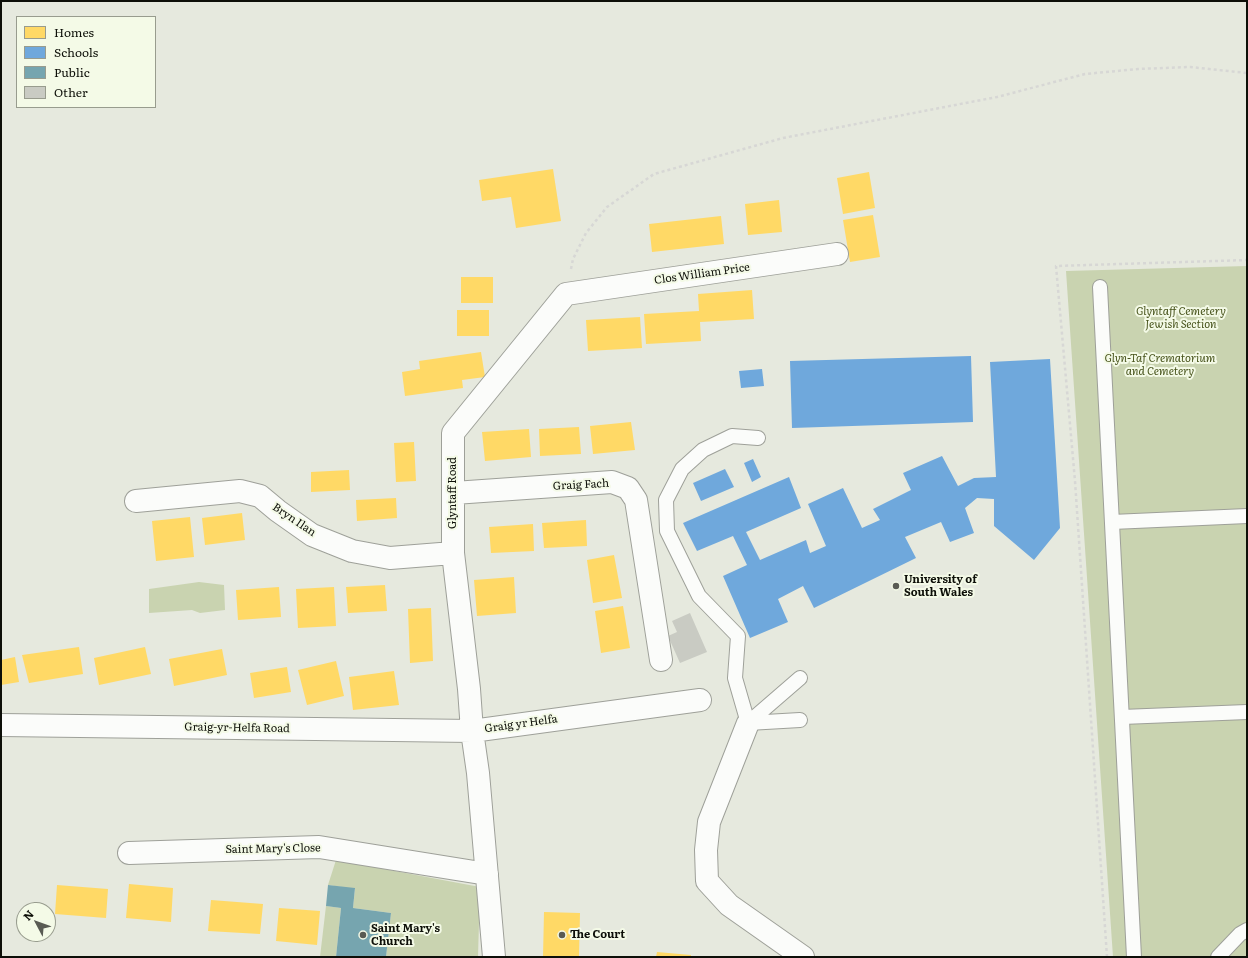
<!DOCTYPE html>
<html>
<head>
<meta charset="utf-8">
<style>
  body { margin:0 }
  #map { position:relative; width:1248px; height:958px; overflow:hidden; background:#e6e9de; font-family:Literata,serif }
  canvas { display:block }
  .frame { position:absolute; inset:0; border:2px solid #0d0f08; pointer-events:none }
  .legend { position:absolute; left:16px; top:16px; width:140px; height:92px; box-sizing:border-box; background:#f4fae7; border:1px solid #989c8e; margin:0; padding:5px 7px; list-style:none; font-size:12px; color:#0d0f08 }
  .legend li { display:flex; align-items:center; gap:8px; height:20px }
  .legend b { width:20px; border:1px solid #989c8e }
  .north { position:absolute; left:16px; top:902px; width:40px; height:40px; box-sizing:border-box; background:#f4fae7; border:1px solid #989c8e; border-radius:50%; rotate:311deg; font-size:11px; font-weight:700; line-height:16px; text-align:center; color:#0d0f08 }
  .north::after { content:''; display:block; margin:auto; width:14px; height:18px; background:#595b53; clip-path:polygon(50% 0,100% 100%,50% 72%,0 100%) }
</style>
</head>
<body>
<div id="map">
<canvas width="1248" height="958"></canvas>
<div class="frame"></div>
<ul class="legend">
<li><b style="height:11px;background:#ffd966"></b>Homes</li>
<li><b style="height:11px;background:#6fa8dc"></b>Schools</li>
<li><b style="height:11px;background:#76a5af"></b>Public</li>
<li><b style="height:11px;background:#c9cbc3"></b>Other</li>
</ul>
<div class="north">N</div>
</div>
<script>
const g = document.querySelector('canvas').getContext('2d');
g.lineJoin = 'round';
function fill(path, color) { g.fillStyle = color; g.fill(path, 'evenodd'); }
function stroke(path, color, width, dash) { g.strokeStyle = color; g.lineWidth = width; g.lineCap = dash ? 'butt' : 'round'; g.setLineDash(dash || []); g.stroke(path); }
function drawText(font, color, halo, rows, align = 'center') {
  g.font = font + ' Literata,serif'; g.lineWidth = 4; g.setLineDash([]); g.textBaseline = 'middle'; g.strokeStyle = halo; g.fillStyle = color; for (const [text, x, y, turn = 0] of rows) {
    g.save(); g.translate(x, y); g.rotate((+turn || 0) * Math.PI / 180); g.textAlign = isNaN(turn) ? turn : align; if (halo) g.strokeText(text, 0, 0); g.fillText(text, 0, 0); g.restore();
  }
}
fill(new Path2D(`
  M1247,266V957H1113L1066,271Z
  M199,582L224,585L225,610L200,613L192,610L149,613V589Z
  M336,860L480,887L478,957H386L391,913L353,908L355,889L328,885Z
  M326,906L341,908L336,957H320Z`), '#c9d3b0');
fill(new Path2D(`
  M553,169L561,221L516,228L511,197L482,201L479,180Z
  M869,172L875,208L843,214L837,178Z
  M779,200L782,232L748,235L745,204Z
  M873,215L880,257L850,262L843,220Z
  M721,216L724,244L652,252L649,224Z
  M461,277H493V303H461Z
  M752,290L754,319L700,322L701,341L646,344L644,314L699,311L698,294Z
  M457,310H489V336H457Z
  M640,317L642,348L588,351L586,320Z
  M481,352L485,377L462,380L463,388L405,396L402,372L420,369L419,361Z
  M631,422L635,450L593,454L590,426Z
  M579,427L581,454L540,456L539,429Z
  M529,429L531,457L485,461L482,432Z
  M414,442L416,481L396,482L394,443Z
  M349,470L350,490L311,492V472Z
  M396,498L397,518L357,521L356,500Z
  M242,513L245,540L205,545L202,518Z
  M190,517L194,557L156,561L152,521Z
  M586,520L587,546L544,548L542,523Z
  M533,524L534,551L491,553L489,527Z
  M614,555L622,598L593,603L587,560Z
  M514,577L516,613L477,616L474,580Z
  M385,585L387,611L348,613L346,587Z
  M279,587L281,617L238,620L236,590Z
  M334,587L336,626L298,628L296,589Z
  M623,606L630,648L601,653L595,611Z
  M431,608L433,661L410,663L408,609Z
  M79,647L83,674L29,683L22,655Z
  M145,647L151,674L99,685L94,658Z
  M222,649L227,675L174,686L169,659Z
  M15,657L19,682L1,685V660Z
  M336,661L344,696L307,705L298,670Z
  M287,667L291,692L254,698L250,673Z
  M394,671L399,705L353,710L349,677Z
  M129,884L173,888L171,922L126,918Z
  M57,885L108,889L106,918L55,914Z
  M211,900L263,904L260,934L208,931Z
  M279,908L320,911L317,945L276,941Z
  M544,912L580,913L579,957H543Z
  M657,952L691,955V957H656Z`), '#ffd966');
fill(new Path2D(`
  M971,356L973,422L792,428L790,361Z
  M1050,359L1060,528L1034,560L994,526V499L977,498L965,508L974,533L950,542L941,522L905,537L916,558L814,608L803,586L778,599L788,622L750,638L723,576L747,565L733,536L697,551L683,523L789,477L801,508L746,532L760,560L806,540L810,553L826,546L808,504L843,488L862,528L880,520L873,509L911,490L903,473L942,456L958,486L974,478L996,477L990,362Z
  M762,369L764,386L741,388L739,371Z
  M753,459L761,477L752,482L744,463Z
  M725,469L734,487L701,501L693,483Z`), '#6fa8dc');
fill(new Path2D(`
  M328,885L355,888L353,908L391,913L386,957H336L341,908L326,906Z`), '#76a5af');
fill(new Path2D(`
  M690,613L707,652L680,663L668,636L677,632L672,621Z`), '#c9cbc3');
const service = new Path2D(`
  M1100,287L1134,957
  M1112,522L1247,516
  M1122,717L1247,712
  M748,723L735,678L738,636L699,596L667,531L666,500L682,469L703,450L732,436L758,438
  M748,723L800,678
  M748,723L800,720
  M1218,957L1240,934L1247,930`);
const minor = new Path2D(`
  M454,493L612,482L628,488L636,500L661,660
  M136,501L240,491L260,496L278,511L312,535L352,551L390,558L453,553
  M748,723L709,822L706,850L707,881L729,905L803,957
  M1,725L472,731L469,689L453,553V433L566,294L837,254
  M129,853L319,847L487,874
  M494,957L478,773L472,731L700,700`);
stroke(service, '#9ea099', 16);
stroke(minor, '#9ea099', 24);
stroke(new Path2D(`
  M571,269L573,259L586,233L607,207L654,174L783,138L997,97L1085,74L1138,69L1190,67L1247,73
  M1107,957L1075,481L1056,266L1247,260`), '#d7d7d5', 2.5, [3, 3]);
stroke(service, '#fbfcfa', 14);
stroke(minor, '#fbfcfa', 22);
for (const [x, y, r, color] of [
  [896,586,4,"#595b53"],
  [363,935,4,"#595b53"],
  [562,935,4,"#595b53"]
]) { const dot = new Path2D(); dot.arc(x, y, r, 0, 2 * Math.PI); g.fillStyle = color; g.fill(dot); stroke(dot, '#f4fae7', 1.5); }
drawText('11px', '#0d0f08', '#f4fae7', [
  ["Clos William Price",702,274,-8],
  ["Graig Fach",581,485,-3],
  ["Glyntaff Road",453,493,-90],
  ["Bryn Ilan",294,520,34],
  ["Graig yr Helfa",521,724,-8],
  ["Graig-yr-Helfa Road",237,728,1],
  ["Saint Mary's Close",273,849,-1]
]);
drawText('italic 11px', '#47531b', '#f4fae7', [
  ["Glyntaff Cemetery",1181,312],
  ["Jewish Section",1181,325],
  ["Glyn-Taf Crematorium",1160,359],
  ["and Cemetery",1160,372]
]);
drawText('bold 11px', '#0d0f08', '#f4fae7', [
  ["University of",904,580],
  ["South Wales",904,593],
  ["Saint Mary's",371,929],
  ["Church",371,942],
  ["The Court",570,935]
], 'left');
</script>
</body>
</html>
